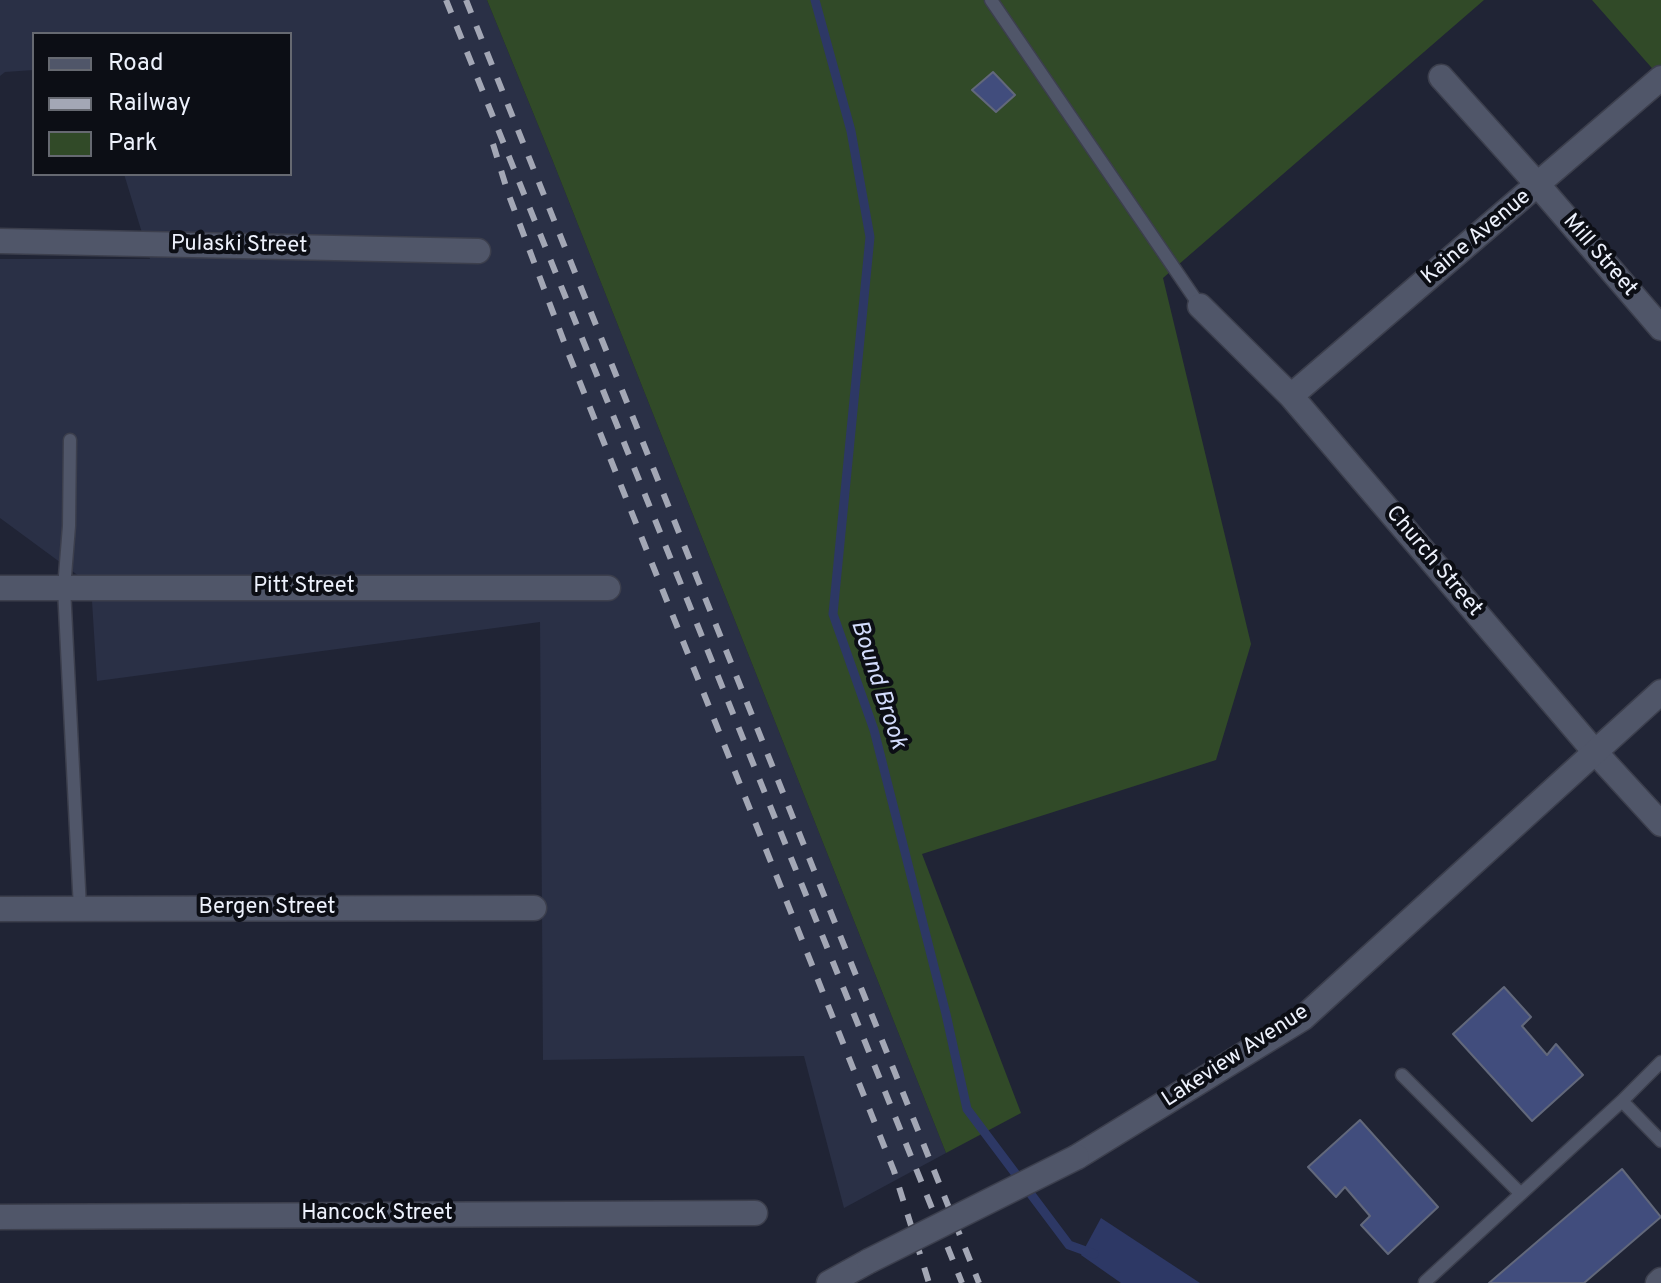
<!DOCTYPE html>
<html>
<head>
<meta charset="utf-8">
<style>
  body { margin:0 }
  #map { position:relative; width:1661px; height:1283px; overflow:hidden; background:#202435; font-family:Overpass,sans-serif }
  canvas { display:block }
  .legend { position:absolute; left:32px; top:32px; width:260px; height:144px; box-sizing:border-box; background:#0c0e15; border:2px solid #666971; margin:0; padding:10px 14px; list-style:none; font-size:24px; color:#edf1fc }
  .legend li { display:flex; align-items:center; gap:16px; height:40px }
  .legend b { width:40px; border:2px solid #666971 }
</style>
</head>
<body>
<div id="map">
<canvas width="1661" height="1283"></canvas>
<ul class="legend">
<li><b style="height:10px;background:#505669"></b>Road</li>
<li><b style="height:10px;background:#a3a7b5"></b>Railway</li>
<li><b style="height:22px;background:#314a28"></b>Park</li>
</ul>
</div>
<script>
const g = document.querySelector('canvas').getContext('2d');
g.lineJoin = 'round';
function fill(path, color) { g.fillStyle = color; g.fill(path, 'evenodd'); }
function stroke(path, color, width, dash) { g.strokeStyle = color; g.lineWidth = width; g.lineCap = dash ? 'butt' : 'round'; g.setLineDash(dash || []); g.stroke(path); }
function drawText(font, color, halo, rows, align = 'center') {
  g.font = font + ' Overpass,sans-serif'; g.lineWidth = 8; g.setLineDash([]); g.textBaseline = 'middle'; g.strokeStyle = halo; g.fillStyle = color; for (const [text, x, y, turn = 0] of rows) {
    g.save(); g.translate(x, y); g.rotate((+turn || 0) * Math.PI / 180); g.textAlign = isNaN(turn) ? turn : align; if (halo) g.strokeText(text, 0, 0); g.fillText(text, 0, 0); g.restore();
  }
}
fill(new Path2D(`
  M0,0H487L552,159L946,1153L844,1208L804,1056L543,1060L540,622L97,681L91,585L0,518V259H150L124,174H290V34H34V70L5,72L0,76Z`), '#2a3046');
fill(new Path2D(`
  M487,0H1484L1163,278L1251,644L1216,760L922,854L1021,1113L946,1153L552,159Z
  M1592,0H1661V72L1658,75Z`), '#314a28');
fill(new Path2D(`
  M1101,1218L1200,1283H1121L1081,1255Z`), '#2d3865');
stroke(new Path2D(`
  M815,0L851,131L870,237L833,614L874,730L946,1014L967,1109L1069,1245L1094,1254`), '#2d3865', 9);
const building = new Path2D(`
  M993,72L1015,95L996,112L972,90Z
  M1504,987L1531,1017L1522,1026L1547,1055L1556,1044L1583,1075L1532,1121L1453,1034Z
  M1360,1120L1438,1207L1388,1254L1361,1225L1370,1216L1345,1187L1336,1197L1308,1167Z
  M1622,1169L1661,1217L1584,1283H1489Z`);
fill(building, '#414d7d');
stroke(building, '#62687b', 2);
const lane = new Path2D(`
  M991,0L1200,306
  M70,440L69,526L64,588L80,909
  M1402,1075L1521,1194
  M1622,1101L1661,1062
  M1425,1282L1622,1101L1661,1141`);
const street = new Path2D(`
  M1441,77L1538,185L1661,328
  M0,241L478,251
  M1200,306L1291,396L1595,752L1661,824
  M1291,396L1661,78
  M0,588H608
  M0,909L534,908
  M0,1217L755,1213
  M1658,1283L1661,1280`);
const secondary = new Path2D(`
  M1077,1157L1303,1018L1661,692
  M829,1283L869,1261`);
stroke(lane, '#3c3f4d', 15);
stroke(street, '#3c3f4d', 27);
stroke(secondary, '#3c3f4d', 27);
stroke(lane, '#505669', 12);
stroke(street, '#505669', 24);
stroke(secondary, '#505669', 24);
stroke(new Path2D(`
  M446,0L962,1283
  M466,0L979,1283
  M493,144L508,193L569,355L894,1171L929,1283`), '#a3a7b5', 6, [14, 14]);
const secondaryBridge = new Path2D(`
  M869,1261L1077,1157`);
stroke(secondaryBridge, '#3c3f4d', 27, []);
stroke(secondaryBridge, '#505669', 24);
drawText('22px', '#edf1fc', '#0c0e15', [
  ["Kaine Avenue",1477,238,-40],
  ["Pulaski Street",239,246,1],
  ["Mill Street",1599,256,49],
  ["Church Street",1433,562,50],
  ["Pitt Street",304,588],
  ["Bergen Street",267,909],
  ["Lakeview Avenue",1236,1057,-33],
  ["Hancock Street",377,1215]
]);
drawText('italic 24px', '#d2dbfb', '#0c0e15', [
  ["Bound Brook",877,685,72]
]);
</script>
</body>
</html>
